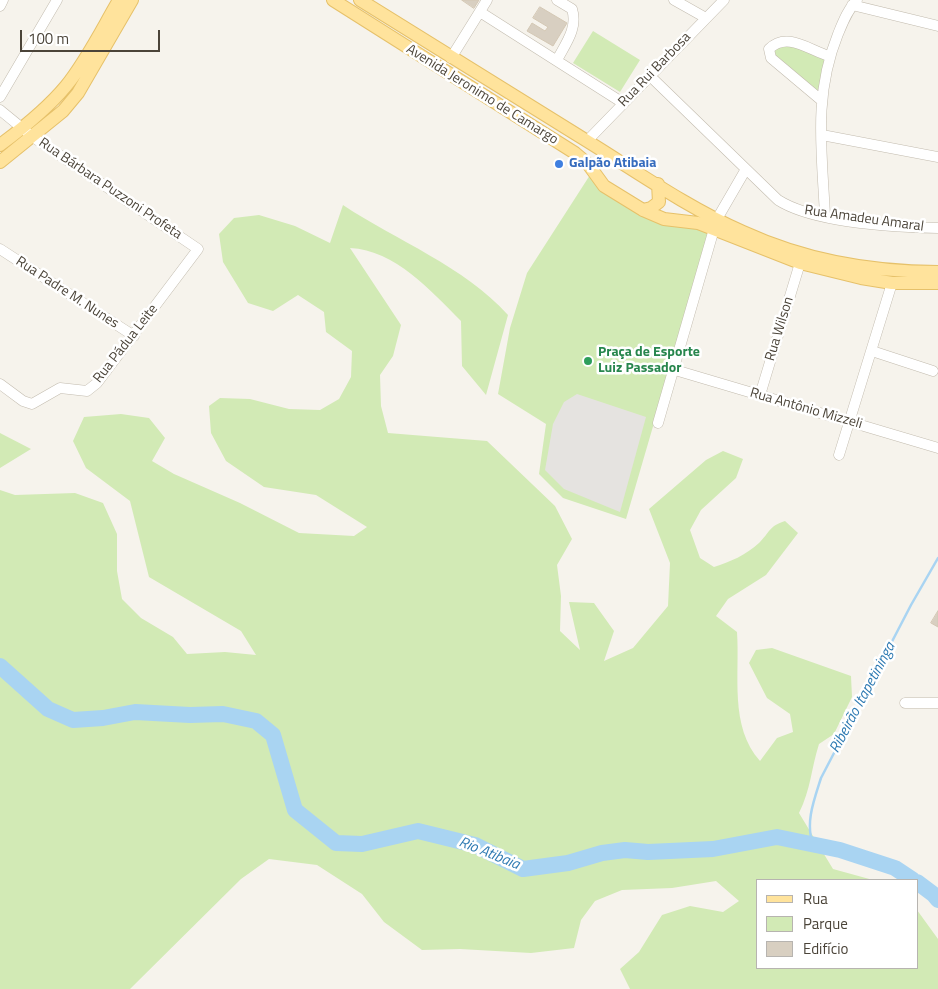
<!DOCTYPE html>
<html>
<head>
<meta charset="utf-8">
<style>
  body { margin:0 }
  #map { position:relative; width:938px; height:989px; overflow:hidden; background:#f6f3ec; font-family:"Titillium Web",sans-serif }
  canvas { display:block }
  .legend { position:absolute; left:756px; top:879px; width:162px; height:90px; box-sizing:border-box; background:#fff; border:1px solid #b7b4b0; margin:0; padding:6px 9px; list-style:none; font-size:15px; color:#4b4439 }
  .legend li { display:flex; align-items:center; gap:10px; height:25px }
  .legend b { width:25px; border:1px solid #b7b4b0 }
  .scale { position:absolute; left:20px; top:30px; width:140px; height:22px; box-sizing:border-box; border:2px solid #4b4439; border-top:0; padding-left:6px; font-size:15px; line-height:18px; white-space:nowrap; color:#4b4439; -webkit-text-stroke:4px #fff; paint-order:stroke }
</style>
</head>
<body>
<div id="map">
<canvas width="938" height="989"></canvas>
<ul class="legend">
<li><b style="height:6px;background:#ffe39c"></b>Rua</li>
<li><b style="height:14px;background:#d2eab5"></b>Parque</li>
<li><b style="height:14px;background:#d8cfc1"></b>Edifício</li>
</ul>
<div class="scale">100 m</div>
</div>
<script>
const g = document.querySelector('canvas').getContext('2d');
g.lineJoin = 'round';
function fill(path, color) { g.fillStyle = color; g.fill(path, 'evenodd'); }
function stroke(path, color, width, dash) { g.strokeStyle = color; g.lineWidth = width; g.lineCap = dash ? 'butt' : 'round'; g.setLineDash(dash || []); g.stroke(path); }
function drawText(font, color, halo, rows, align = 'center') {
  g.font = font + ' "Titillium Web",sans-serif'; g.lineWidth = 5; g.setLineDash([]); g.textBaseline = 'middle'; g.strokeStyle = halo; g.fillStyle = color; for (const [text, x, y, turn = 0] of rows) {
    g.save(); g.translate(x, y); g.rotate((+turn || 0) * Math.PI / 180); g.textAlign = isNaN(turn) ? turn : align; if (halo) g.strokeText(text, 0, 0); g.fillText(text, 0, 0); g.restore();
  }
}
fill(new Path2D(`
  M593,31L640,60L620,92L573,63Z
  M782,42L827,57L819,97L773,57V51Z
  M590,175L601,190L710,231L626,519L563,498L539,474L546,424L498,394L510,328L527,273Z
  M343,205C397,241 464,266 508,315L486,395L462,366L461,321C431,291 395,250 350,248L401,325L393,356L380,375L381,406L388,433L487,441L555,506L572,539L557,565L561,596L560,631L580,650L569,602L594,603L614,631L604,661L633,648L668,606L670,563L649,509L706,460L723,451L743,459L736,478L701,510L690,530L700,558L714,567C730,562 746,555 759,543C770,532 769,526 785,521L798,533L766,575L728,599L716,616L737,632C740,675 729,726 760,761L777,738L793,732L790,714L767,698L749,663L756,650L772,648L851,676L852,697L834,734L819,744C811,769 811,789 799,813L833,869L873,880H757V968H917V910L938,939V989H630L620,969L639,952L662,915L690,906L723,912L739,901L716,881L672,888L622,890L595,901L581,920L574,948L531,953L460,949L422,950L384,922L362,894L317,865L269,859L241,879L130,989H0V490L15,495L75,493L103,503L117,534V571L122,599L141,618L173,637L187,654L225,652L256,655L241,631L149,577L130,501L86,468L73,441L84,417L121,414L149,418L165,438L152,461L174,474L240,503L299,533L354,536L367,527L316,495L264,487L226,461L211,433L209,406L220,398L250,399L289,409L320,410L339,399L351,377L352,351L326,332L324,312L298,295L273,311L248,303L223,262L219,234L234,218L259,215L295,226L330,243Z
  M0,433L31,449L0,468Z`), '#d2eab5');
fill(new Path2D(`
  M577,394L646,417L620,512L564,489L545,470L553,424L564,402Z`), '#e5e3e0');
stroke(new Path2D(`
  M813,844C805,823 814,800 821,778L911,605L938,558`), '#a9d4f2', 2.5);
stroke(new Path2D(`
  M0,666L48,709L73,720L103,718L135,712L190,715L223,714L256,721L273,735L295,810L336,843L362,844L418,831L475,845L523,869L568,863L602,853L625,850L648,852L713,849L777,837L840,850L895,868L913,880
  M917,882L933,894L938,900`), '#a9d4f2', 16);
const building = new Path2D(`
  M462,0H479L474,8Z
  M540,7L567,23L553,46L527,31L532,23L545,31L548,27L533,18Z
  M938,611V627L931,623Z`);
fill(building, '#d8cfc1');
stroke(building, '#d3c7b4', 1);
const minor = new Path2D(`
  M674,0L706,18
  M852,5L938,26
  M0,6L3,0
  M480,12L623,103
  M451,58L487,0
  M557,60C566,43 578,28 572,9L557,0
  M650,76L778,200C814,223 895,227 938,228
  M0,97L57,0
  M821,100L771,58L769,49C787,31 809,50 829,56
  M0,110L33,137L198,249L97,383L87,391L60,388L32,404L23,401L0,384
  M822,135L938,157
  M587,141L724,0
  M825,216C822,151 813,96 838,34C843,22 848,9 857,0
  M717,219L746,169
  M0,249L134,336
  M872,351L933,371
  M675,370L938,448
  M760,395L800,263
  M658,423L714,229
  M839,455L892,283
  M905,703H938`);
const major = new Path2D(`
  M333,0L575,153L588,164L604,186L643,210L664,219L698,223L800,263L861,278L892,283H938
  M360,0C433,46 506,91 579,136C633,169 686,207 743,232C804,260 871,272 938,272
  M0,145C23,128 47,109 66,86C87,60 102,29 119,0
  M0,162L63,111L78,93L132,0
  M643,210L651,208L659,202L658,184`);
stroke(minor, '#c2bbae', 11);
stroke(major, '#e6c16a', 14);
stroke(minor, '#fff', 10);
stroke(major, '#ffe39c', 12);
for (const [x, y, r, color] of [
  [559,164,5,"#3f7fe0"],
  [588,361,5,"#2e9e5b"]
]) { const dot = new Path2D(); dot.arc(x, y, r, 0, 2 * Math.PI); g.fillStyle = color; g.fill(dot); stroke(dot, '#fff', 2); }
drawText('14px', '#4b4439', '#fff', [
  ["Rua Rui Barbosa",655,70,-46],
  ["Avenida Jeronimo de Camargo",482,95,32],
  ["Rua Bárbara Puzzoni Profeta",110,189,34],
  ["Rua Amadeu Amaral",864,219,8],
  ["Rua Padre M. Nunes",67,293,33],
  ["Rua Wilson",780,329,-73],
  ["Rua Pádua Leite",126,344,-52],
  ["Rua Antônio Mizzeli",806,409,16]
]);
drawText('bold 14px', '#366cbe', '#fff', [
  ["Galpão Atibaia",569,164]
], 'left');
drawText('bold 14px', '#27864d', '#fff', [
  ["Praça de Esporte",598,353],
  ["Luiz Passador",598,369]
], 'left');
drawText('italic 15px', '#2e7ab2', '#fff', [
  ["Ribeirão Itapetininga",863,698,-62],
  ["Rio Atibaia",489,854,22]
]);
</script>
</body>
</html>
